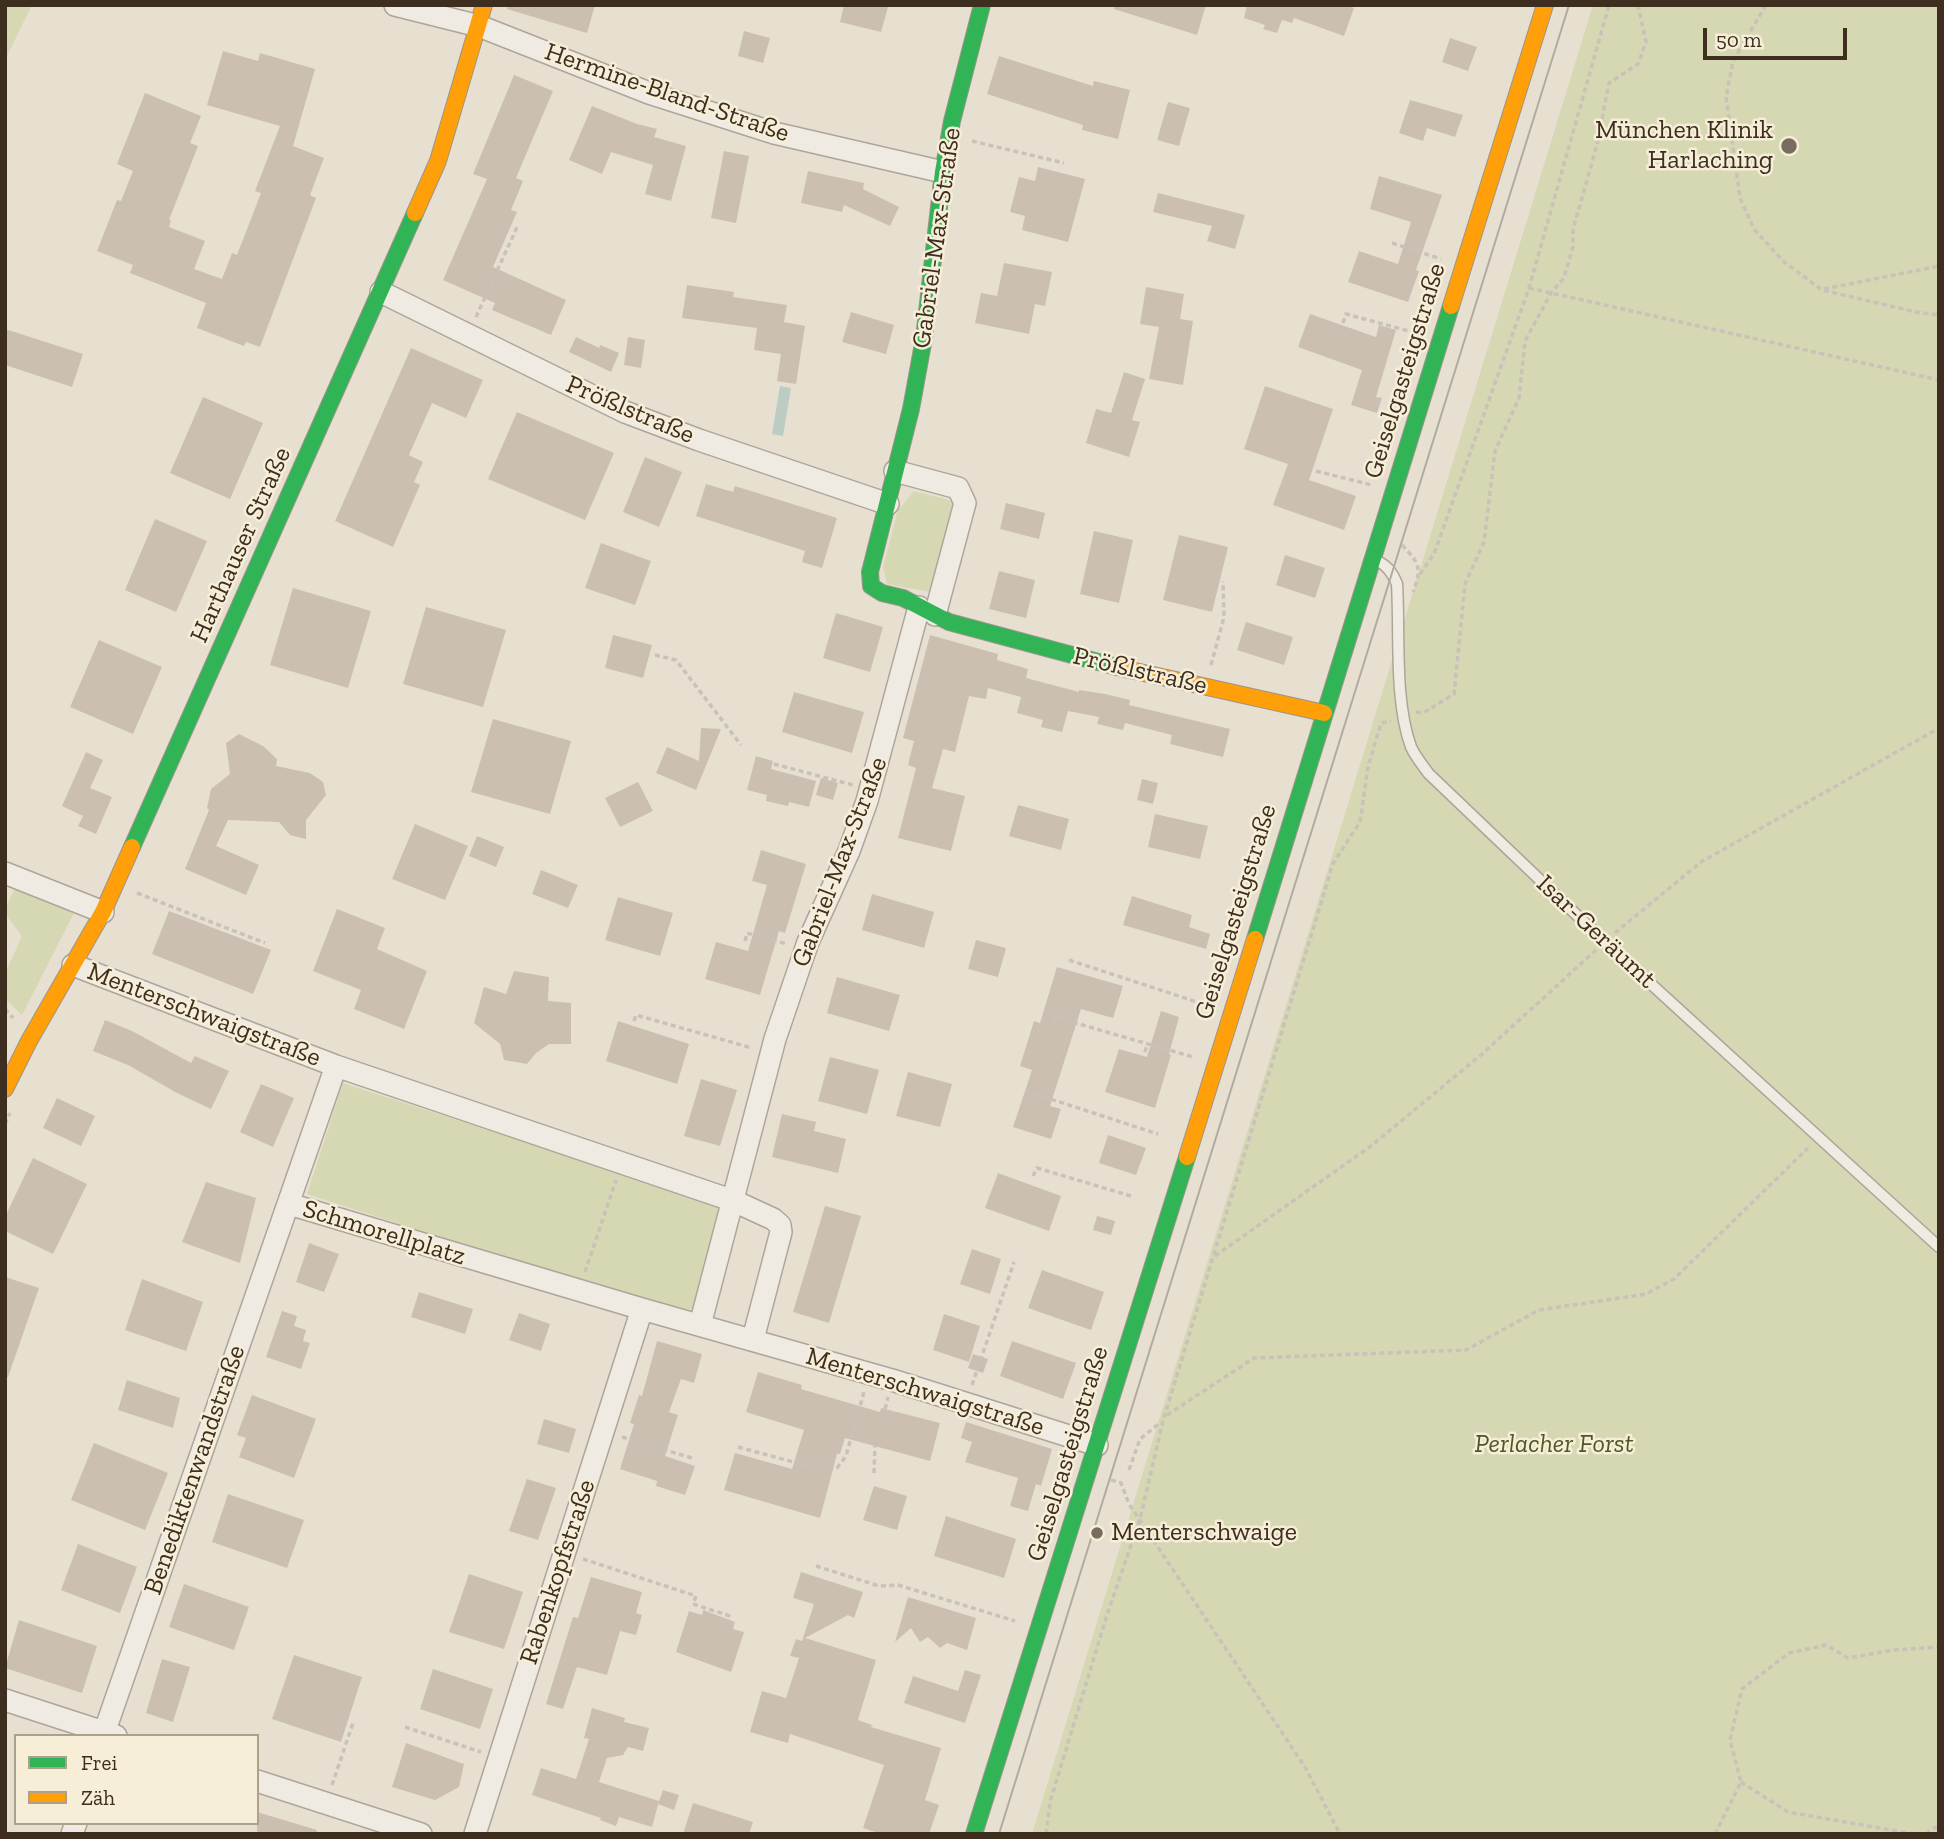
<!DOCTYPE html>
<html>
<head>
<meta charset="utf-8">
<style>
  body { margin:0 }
  #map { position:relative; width:1944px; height:1839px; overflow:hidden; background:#e7e0d1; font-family:"Zilla Slab",serif }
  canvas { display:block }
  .frame { position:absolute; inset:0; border:7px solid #3d2e20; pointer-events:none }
  .legend { position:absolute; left:14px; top:1734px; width:245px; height:91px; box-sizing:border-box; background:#f7eed8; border:2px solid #ada18e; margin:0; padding:9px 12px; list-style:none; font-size:21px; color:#3d2e20 }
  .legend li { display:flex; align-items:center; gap:14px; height:35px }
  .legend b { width:35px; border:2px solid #ada18e }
  .scale { position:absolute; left:1703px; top:28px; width:144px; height:32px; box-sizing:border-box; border:4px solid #3d2e20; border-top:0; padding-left:9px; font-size:21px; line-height:24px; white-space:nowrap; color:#3d2e20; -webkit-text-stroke:5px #f7eed8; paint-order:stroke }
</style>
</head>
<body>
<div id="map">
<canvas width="1944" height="1839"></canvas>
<div class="frame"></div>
<ul class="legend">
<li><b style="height:9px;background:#30b455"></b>Frei</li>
<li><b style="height:9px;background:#ff9f0a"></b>Zäh</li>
</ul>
<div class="scale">50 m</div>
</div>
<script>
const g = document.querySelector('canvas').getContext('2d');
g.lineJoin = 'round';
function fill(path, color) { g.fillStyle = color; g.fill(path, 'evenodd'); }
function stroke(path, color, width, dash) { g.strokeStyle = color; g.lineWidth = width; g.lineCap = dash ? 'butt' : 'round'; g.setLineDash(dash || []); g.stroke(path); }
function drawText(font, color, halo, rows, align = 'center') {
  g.font = font + ' "Zilla Slab",serif'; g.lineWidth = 5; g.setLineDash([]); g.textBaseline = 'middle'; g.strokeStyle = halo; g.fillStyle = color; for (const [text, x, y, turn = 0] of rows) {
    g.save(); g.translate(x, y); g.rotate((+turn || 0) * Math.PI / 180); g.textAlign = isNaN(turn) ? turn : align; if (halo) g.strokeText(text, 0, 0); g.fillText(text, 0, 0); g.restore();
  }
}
fill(new Path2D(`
  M5,5H32L5,60Z
  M1593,5H1939V1834H1032Z
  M914,491L960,503L935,593L887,584L883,567L898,510Z
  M16,886L75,911L22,1015L5,999V974L22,936C3,911 2,914 16,886Z
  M343,1083L724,1207L694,1308L675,1313L307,1194Z`), '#d6d7b3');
fill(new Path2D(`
  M780,386L791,388L783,436L772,434Z`), '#bcccc2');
fill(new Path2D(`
  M508,5H595L587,33L507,9Z
  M844,5L888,7L881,32L840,22Z
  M1115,5H1206L1197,35L1114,9Z
  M1247,5H1346L1354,8L1344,36L1294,18L1292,23L1282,20L1277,33L1263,29L1265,25L1244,18Z
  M744,31L770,38L763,63L738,56Z
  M1450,38L1477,47L1468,71L1442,62Z
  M223,51L258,61L260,53L315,69L293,146L324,158L310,195L316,198L260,347L246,342L244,346L197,328L206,303L130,273L133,265L97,251L117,200L121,201L133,171L117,164L145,93L201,116L190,143L198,146L169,220H171L169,227L205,241L194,269L222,279L232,253L237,255L261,193L255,191L280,126L207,105Z
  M999,56L1093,86L1094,81L1130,90L1118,139L1082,130L1083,125L987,94Z
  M514,75L553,91L516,178L523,181L511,210L517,212L493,267L566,300L551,335L492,310L495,303L443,280L487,179L473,174Z
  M1410,100L1463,115L1455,137L1427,128L1423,141L1399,133Z
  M1168,102L1190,108L1179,146L1157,140Z
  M592,106L637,124L657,129L654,137L686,146L671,201L645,194L653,165L611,152L602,174L569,160Z
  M724,151L749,156L736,223L711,218Z
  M1038,167L1085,179L1068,242L1022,230L1025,216L1010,212L1019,177L1035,181Z
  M808,171L864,183L863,189L899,207L890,226L844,205L842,212L801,203Z
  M1379,176L1442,195L1416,270L1419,271L1408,302L1348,282L1359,251L1398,264L1411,222L1370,209Z
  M1158,193L1245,215L1235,249L1207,241L1212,226L1153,212Z
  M1004,263L1052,272L1045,306L1035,304L1029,334L975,323L981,293L997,296Z
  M687,285L734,292L733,297L787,305L784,322L805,326L796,384L777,381L781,354L754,350L757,328L682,318Z
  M1146,287L1184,294L1180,319L1193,321L1183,385L1149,379L1159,327L1140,324Z
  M851,312L894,325L886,354L842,342Z
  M1310,314L1376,337L1379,325L1396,330L1376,397L1382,398L1377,413L1351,405L1362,370L1298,347Z
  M5,329L83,354L72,387L5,365Z
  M576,337L599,348L600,345L619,353L611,372L569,352Z
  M628,337L645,340L641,368L624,365Z
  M411,348L483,380L466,418L432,403L409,455L423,462L414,482L420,485L393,547L335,521Z
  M1124,372L1145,379L1132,420L1140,422L1129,457L1086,443L1096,409L1111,413Z
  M1265,386L1333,409L1309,480L1356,496L1344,530L1273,505L1288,464L1244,449Z
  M203,397L263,423L230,499L170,473Z
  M517,412L614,453L585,520L488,479Z
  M645,457L682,472L659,527L623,512Z
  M706,484L733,492L735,486L837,518L822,568L802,562L805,551L696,516Z
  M1006,503L1045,513L1039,539L1000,529Z
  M155,519L207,541L176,612L125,590Z
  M1094,531L1133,540L1119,603L1080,594Z
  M1179,535L1228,547L1212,612L1163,600Z
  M601,543L651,561L635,605L585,588Z
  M1285,555L1325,568L1315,598L1276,585Z
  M999,571L1035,580L1026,618L989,609Z
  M293,588L371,611L348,688L270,665Z
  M426,607L506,630L483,707L403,684Z
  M836,613L883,627L870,672L823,658Z
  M1246,622L1293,637L1284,665L1237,650Z
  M613,635L652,645L643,678L605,668Z
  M930,635L998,654L997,660L1028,669L1026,678L1079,692V690L1105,694L1130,700L1129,705L1230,729L1223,757L1170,744L1172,735L1125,723L1123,730L1097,724L1099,717L1068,711L1062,732L1041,727L1043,720L1017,713L1021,697L988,688L986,699L969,696L955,752L943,749L932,788L965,796L951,851L898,838L916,768L908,765L914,741L903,738Z
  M99,640L162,667L133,734L70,707Z
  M794,692L864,712L852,753L782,732Z
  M493,719L571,741L550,814L471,792Z
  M701,728L721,729L696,790L656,773L667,747L699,761Z
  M239,734L263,746L277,759L276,766L310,773L323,782L326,795L306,820V839L290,835L279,822L228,820L216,846L259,865L246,895L185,869L209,810L207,808L211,789L230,774L226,743Z
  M86,752L103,760L90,788L112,797L96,834L78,826L83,816L62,806Z
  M756,756L773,761L771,769L816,781L809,807L789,802L788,806L766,801L767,795L747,790Z
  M821,778L838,783L833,800L816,795Z
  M1142,779L1158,783L1153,804L1137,800Z
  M638,782L653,811L620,827L605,798Z
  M1018,805L1069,819L1061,850L1009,836Z
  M1155,814L1208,826L1200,859L1148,847Z
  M415,824L468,846L445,900L392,879Z
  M477,836L504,847L496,867L469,856Z
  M761,850L806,864L785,933L779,931L760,995L705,979L716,942L748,951L767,885L752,881Z
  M541,870L578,885L568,908L532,894Z
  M872,894L934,912L924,948L862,930Z
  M1132,896L1192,915L1189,927L1210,934L1206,949L1123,925Z
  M618,897L673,913L660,956L605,940Z
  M337,909L385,928L377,949L427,971L404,1029L354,1009L361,990L313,971Z
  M169,911L271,950L253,994L152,954Z
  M976,940L1006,948L998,977L968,969Z
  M1057,967L1123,986L1113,1018L1081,1009L1050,1106L1061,1109L1051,1139L1013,1127L1032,1070L1020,1066L1034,1021L1040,1023Z
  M514,971L549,977L548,1001L571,1003V1044H549L536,1053L527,1064L504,1060L500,1044L474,1023L484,987L506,994Z
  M837,977L900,995L889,1031L827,1013Z
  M1161,1011L1179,1017L1169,1054L1171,1055L1155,1108L1105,1092L1119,1049L1147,1057Z
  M105,1020L132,1031L191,1063L195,1056L229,1071L211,1109L177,1093L128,1065L93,1051Z
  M618,1021L689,1044L677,1084L606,1061Z
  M830,1057L879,1070L867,1114L818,1101Z
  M908,1072L952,1084L940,1127L896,1116Z
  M701,1079L737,1090L720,1146L684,1136Z
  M261,1084L294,1098L273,1147L240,1132Z
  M57,1098L95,1116L81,1146L43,1128Z
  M782,1114L816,1122L814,1131L846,1139L838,1173L772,1157Z
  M1108,1135L1146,1148L1136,1175L1099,1163Z
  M33,1158L87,1184L53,1254L5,1231V1217Z
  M998,1173L1061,1196L1049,1231L985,1208Z
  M206,1182L256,1198L240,1263L182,1242Z
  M825,1206L861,1216L829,1323L793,1312Z
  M1097,1216L1115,1221L1111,1235L1093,1230Z
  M309,1243L339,1254L324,1292L296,1282Z
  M972,1249L1001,1259L990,1294L960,1284Z
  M1042,1270L1104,1292L1091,1330L1028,1308Z
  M5,1277L39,1288L8,1377H5Z
  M142,1279L203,1302L186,1351L125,1330Z
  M419,1292L473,1309L465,1334L411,1317Z
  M282,1311L297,1316L294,1326L306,1330L303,1341L310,1343L301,1369L266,1357Z
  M519,1313L550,1324L541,1351L509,1340Z
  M944,1314L980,1326L969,1362L933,1350Z
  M657,1341L702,1354L694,1383L681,1379L669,1412L678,1415L665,1456L695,1466L685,1495L656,1486L657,1481L620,1469L634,1424L630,1423L639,1395L642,1396Z
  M1012,1341L1076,1363L1063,1399L1000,1376Z
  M973,1354L988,1359L983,1373L968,1368Z
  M758,1372L802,1385L801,1389L880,1412L881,1408L940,1423L930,1461L845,1438L840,1454H837L820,1518L724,1490L735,1453L792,1469L804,1430L746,1412Z
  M127,1380L180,1398L173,1428L118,1410Z
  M252,1395L316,1419L294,1478L239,1457L246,1438L237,1435Z
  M544,1419L576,1429L569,1453L537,1444Z
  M966,1422L1052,1449L1041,1486L1036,1484L1028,1511L1010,1506L1018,1478L965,1462L972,1442L961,1438Z
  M94,1443L168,1473L145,1530L71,1500Z
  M527,1479L556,1488L538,1540L509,1531Z
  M874,1486L907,1496L897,1530L863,1520Z
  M228,1494L304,1520L287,1568L212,1542Z
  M946,1516L1016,1539L1004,1578L934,1556Z
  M78,1544L137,1567L120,1613L61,1590Z
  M801,1572L863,1592L854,1618L848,1615L805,1638L876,1660L858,1720L872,1725L871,1727L941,1748L925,1800L939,1805L929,1834H881L863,1828L884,1765L790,1734L788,1743L750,1732L762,1691L786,1698L799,1658L790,1656L796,1639L802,1641L814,1604L793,1598Z
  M469,1574L523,1592L504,1649L449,1632Z
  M591,1577L642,1592L636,1613L642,1615L636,1635L620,1631L607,1675L577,1667L563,1709L546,1704L573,1617L578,1618Z
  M184,1584L249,1607L234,1650L169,1627Z
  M908,1597L976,1618L967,1650L947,1643L940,1648L928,1637L920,1642L911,1628L895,1642Z
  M703,1610L735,1622L733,1629L744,1632L731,1672L676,1652L689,1611L702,1615Z
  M19,1620L97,1646L82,1693L5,1668Z
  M294,1655L362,1677L341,1742L272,1719Z
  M162,1659L190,1667L173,1722L146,1713Z
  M433,1669L493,1689L480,1729L420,1709Z
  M965,1670L981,1675L965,1723L904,1703L913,1676L958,1691Z
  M592,1708L625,1718L624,1722L649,1728L643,1751L628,1747L623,1755L607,1758L599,1782L659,1801L652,1827L619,1817L616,1826L600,1820L601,1818L532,1795L541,1768L576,1779L589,1739L584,1738Z
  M406,1743L464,1764L459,1787L435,1800L392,1787Z
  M663,1790L679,1795L674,1810L658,1804Z
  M693,1803L753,1822L749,1834H683Z
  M257,1812L317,1830L316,1834H257Z`), '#cbbfb2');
const lane = new Path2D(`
  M1375,560C1387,565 1392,572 1397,584C1400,634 1394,700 1411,747C1415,756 1423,766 1429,774L1605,942L1939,1247`);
const street = new Path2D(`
  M395,5L479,26L649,93L774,133L943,172
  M381,292L625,412L699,440L888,504
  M895,471L958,488L965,503L935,615
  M5,873L103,912
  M73,965L336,1066L734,1201L773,1219L780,1225L781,1232L753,1339
  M289,1204L642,1309L892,1380L1097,1445
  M700,1325L775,1039L808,942L849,851L867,801L919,607
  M5,1700L116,1736
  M103,1736L336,1066
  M257,1781L421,1834
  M72,1834L76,1823
  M475,1834L642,1309`);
const fast = new Path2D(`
  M982,5L952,121L943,172L924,338L911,409L870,572L871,586L882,593L903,598L949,622L1117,667
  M132,847L415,213
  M1255,939L1451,306
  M974,1834L1187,1157`);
const slow = new Path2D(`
  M415,213L438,161L484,5
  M1451,306L1545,5
  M1117,667L1324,713
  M5,1089L29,1041L103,912L132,847
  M1187,1157L1255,939`);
stroke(lane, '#ada599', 13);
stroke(street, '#ada599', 24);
stroke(fast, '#9c958a', 18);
stroke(slow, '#9c958a', 18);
stroke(new Path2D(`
  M1766,5L1733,61L1726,97L1740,198L1754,229L1783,261L1822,290L1916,312L1939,315
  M972,141L1064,163
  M1392,243L1441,259
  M1529,288L1939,380
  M1824,289L1939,266
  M476,317L518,225
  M1343,323L1346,314L1416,333
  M1316,471L1372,485
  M1402,545C1420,564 1422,568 1413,592
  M1420,574L1434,554L1529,288L1609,5
  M655,655L676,660L741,745
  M1211,665L1224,617L1223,581
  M1416,712L1423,713L1454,694L1465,584L1484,542L1495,451L1519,398L1525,341L1551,293L1564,278L1573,247V229L1597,145L1609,83L1638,64L1646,42L1638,5
  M774,764L853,785
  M137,893L265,943
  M1615,933L1701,862L1939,728
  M745,941L747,933L787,944
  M1069,960L1209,1006
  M5,1009L13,1018
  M634,1021L636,1015L752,1048
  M1054,1024L1055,1017L1193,1057
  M1145,1052L1147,1044
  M1035,1094L1158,1134
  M5,1124L10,1113
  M1033,1176L1037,1168L1131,1196
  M1215,1256L1371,1146L1482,1054L1596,950
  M585,1272L616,1180
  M972,1385L1014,1262
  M885,1409L888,1397
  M1167,1415L1254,1358L1466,1350L1539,1310L1646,1294L1674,1279L1808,1148
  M622,1437L692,1458
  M738,1447L823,1470L837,1468L846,1456L864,1392
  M1129,1470L1140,1439L1161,1422
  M874,1473L875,1446
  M1111,1480L1121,1483L1129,1504L1305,1767L1340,1834
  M583,1559L696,1596L693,1604L733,1617
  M816,1566L879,1586L898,1585L1015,1621
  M405,1727L481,1752
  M1741,1782L1788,1812L1914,1834
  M332,1785L353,1723
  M1046,1834L1050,1802L1107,1615L1140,1519L1163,1421L1329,877L1332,865L1360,822L1368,767L1381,723L1391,721
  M1715,1834L1741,1782L1730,1740L1742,1689L1789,1653L1826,1645L1848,1658L1894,1650L1939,1647
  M1926,1834L1939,1825`), '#c8c2b9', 3.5, [5, 3.5]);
stroke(lane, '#efebe3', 10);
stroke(street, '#efebe3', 21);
stroke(fast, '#30b455', 16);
stroke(slow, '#ff9f0a', 16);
stroke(new Path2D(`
  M999,1834L1569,5`), '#afaaa2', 2);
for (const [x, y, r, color] of [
  [1789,146,9,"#786c5e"],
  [1097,1533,7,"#786c5e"]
]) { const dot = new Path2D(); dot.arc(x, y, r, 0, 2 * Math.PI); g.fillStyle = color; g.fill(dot); stroke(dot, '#f7eed8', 2.5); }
drawText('26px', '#3d2e20', '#f7eed8', [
  ["Hermine-Bland-Straße",667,93,19],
  ["Gabriel-Max-Straße",937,238,-82],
  ["Geiselgasteigstraße",1405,371,-73],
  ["Prößlstraße",630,410,23],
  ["Harthauser Straße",241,545,-66],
  ["Prößlstraße",1140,671,13],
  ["Gabriel-Max-Straße",840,862,-69],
  ["Geiselgasteigstraße",1236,912,-73],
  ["Isar-Geräumt",1596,932,43],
  ["Menterschwaigstraße",204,1015,21],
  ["Schmorellplatz",384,1233,17],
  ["Menterschwaigstraße",925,1392,17],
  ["Geiselgasteigstraße",1068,1454,-73],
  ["Benediktenwandstraße",195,1470,-71],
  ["Rabenkopfstraße",558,1572,-72]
]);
drawText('26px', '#3d2e20', '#f7eed8', [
  ["München Klinik",1773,131],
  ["Harlaching",1773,161],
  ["Menterschwaige",1111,1533,"left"]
], 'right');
drawText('italic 26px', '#4d5a26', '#f7eed8', [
  ["Perlacher Forst",1554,1445]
]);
</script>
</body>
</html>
